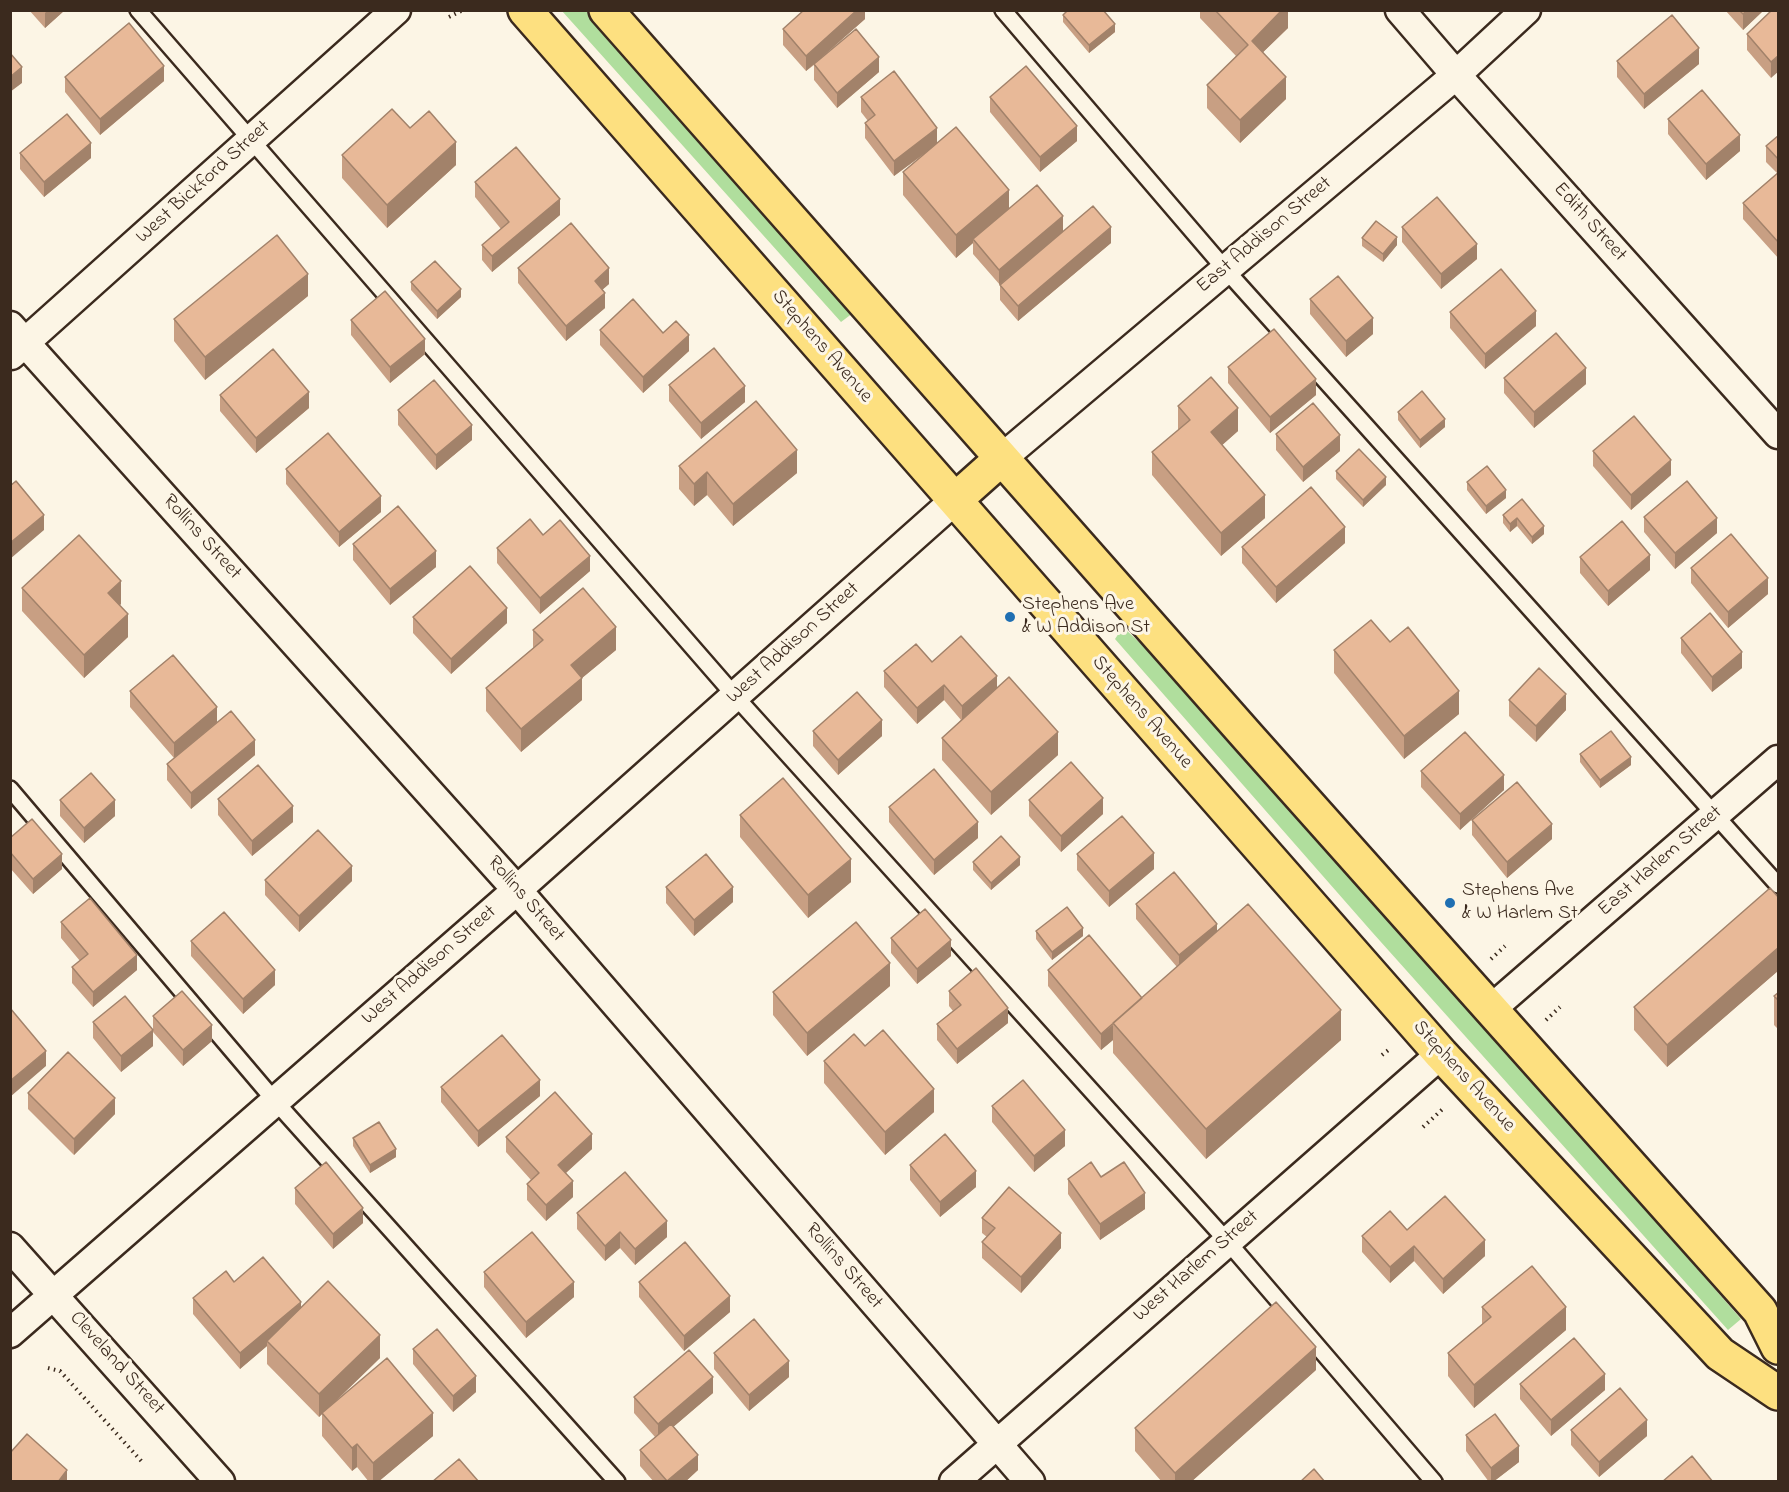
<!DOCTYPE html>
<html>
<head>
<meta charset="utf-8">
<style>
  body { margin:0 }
  #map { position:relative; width:1789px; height:1492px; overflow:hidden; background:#fcf5e5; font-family:"Indie Flower",sans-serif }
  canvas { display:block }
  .frame { position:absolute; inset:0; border:12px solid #3b2a1e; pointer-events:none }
</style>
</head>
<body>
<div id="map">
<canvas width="1789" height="1492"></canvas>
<div class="frame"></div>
</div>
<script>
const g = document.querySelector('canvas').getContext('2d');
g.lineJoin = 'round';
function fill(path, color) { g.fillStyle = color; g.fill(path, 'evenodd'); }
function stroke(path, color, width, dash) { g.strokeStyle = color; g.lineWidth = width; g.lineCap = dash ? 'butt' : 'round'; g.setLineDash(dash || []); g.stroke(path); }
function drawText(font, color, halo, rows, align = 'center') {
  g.font = font + ' "Indie Flower",sans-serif'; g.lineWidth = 6; g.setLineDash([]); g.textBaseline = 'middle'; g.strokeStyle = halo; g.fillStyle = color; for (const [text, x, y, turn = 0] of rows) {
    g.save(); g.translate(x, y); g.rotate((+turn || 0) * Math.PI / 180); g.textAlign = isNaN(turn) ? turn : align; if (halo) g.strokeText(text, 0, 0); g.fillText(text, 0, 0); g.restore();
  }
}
fill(new Path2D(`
  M562,11H594L861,307L841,322Z
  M1123,627L1204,704L1741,1319L1728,1330L1372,932L1115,639Z`), '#b0de9d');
const service = new Path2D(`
  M138,10L735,696L1227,1241L1434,1482
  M1003,10L1225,269L1778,885
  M10,789L275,1101L617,1482`);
const minor = new Path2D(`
  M1400,10L1456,75L1778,434
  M10,326L517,890L1030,1482
  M11,355L396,10
  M1001,459L1456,75L1526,10
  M1490,1010L1778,760
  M10,1247L220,1482
  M10,1333L517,890L955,500
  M954,1482L1441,1054`);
const primary = new Path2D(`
  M525,10L1441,1054L1720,1354L1778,1393
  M606,10C989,446 1373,879 1760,1311L1778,1347
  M955,500L1001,459`);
stroke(service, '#3b2a1e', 20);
stroke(minor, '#3b2a1e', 33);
stroke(primary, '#3b2a1e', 38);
stroke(new Path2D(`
  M449,17L463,10
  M1491,959L1505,946
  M1546,1020L1560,1007
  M1382,1055L1391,1048
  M1423,1127L1445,1107
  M48,1368L60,1371L144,1464`), '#3b2a1e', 4, [1.5, 4.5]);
stroke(service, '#fcf5e5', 15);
stroke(minor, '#fcf5e5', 28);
stroke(primary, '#fde080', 33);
fill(new Path2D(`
  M29,10H65L45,28Z
  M865,10V19L819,60L879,72L837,108L814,80V65L806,71L783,45V29Z
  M1200,10H1288V28L1263,52L1286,99L1240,143L1207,108V85L1236,56L1200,18Z
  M1725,10H1764L1743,30Z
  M1772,10L1771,78L1747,50V34Z
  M1063,15L1115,32L1089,53L1063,22Z
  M1617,61L1699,64L1644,109L1617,77Z
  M65,77L164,81L100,135L65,92Z
  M861,97L937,143L1009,208L1063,232L1111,243L1018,321L1000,300V285L973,254V243L956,258L903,195V172L924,154L894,176L865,138V123L868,121L861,112Z
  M990,97L1077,141L1040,172L990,112Z
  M1668,119L1740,151L1706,180L1668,134Z
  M410,128L456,165L387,228L342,178V155Z
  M1779,135V259L1743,219V203L1777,173L1766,162V146Z
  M20,153L91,158L44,197L20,169Z
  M475,182L560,215L492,272L482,260V245L501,229L475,197Z
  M1402,227L1477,259L1441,289L1402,242Z
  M1362,238L1397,245L1383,262L1362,246Z
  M518,268L609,284L602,290L605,308L566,341L518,283Z
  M411,282L461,297L437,319L411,290Z
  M308,296L205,380L174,341V319Z
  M1310,299L1373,334L1346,357L1310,314Z
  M1450,312L1536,326L1485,369L1450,328Z
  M351,320L425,354L390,383L351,335Z
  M600,330L663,333L689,351L643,393L600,345Z
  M1228,367L1316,395L1270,433L1228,383Z
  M1504,378L1586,384L1534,428L1504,393Z
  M669,385L745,402L701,439L669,401Z
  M220,395L309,408L256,453L220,411Z
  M1178,406L1238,431L1222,445L1265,518L1221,556L1152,475V452L1179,430L1178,429Z
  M398,410L472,440L436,470L398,425Z
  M1398,412L1445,427L1420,448L1398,420Z
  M1276,434L1340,451L1303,482L1276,450Z
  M1593,451L1671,475L1631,510L1593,466Z
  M679,466L797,473L733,526L707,495L694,506L679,489Z
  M286,469L381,512L339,547L286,484Z
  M1336,471L1386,485L1363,507L1336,479Z
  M1467,482L1506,498L1486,514L1467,490Z
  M1522,499L1544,534L1532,544L1517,526L1510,532L1503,523V515Z
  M1644,517L1717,533L1675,569L1644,532Z
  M543,535L590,571L540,614L497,563V548Z
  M1345,543L1276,603L1242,563V547Z
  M353,544L436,567L390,605L353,560Z
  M1580,557L1650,570L1608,606L1580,573Z
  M1691,568L1768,594L1728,628L1691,583Z
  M22,588L121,604L119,606L128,637L84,678L22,611Z
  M413,617L507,623L451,674L413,633Z
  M533,630L616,650L582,678V700L521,752L486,711V688L533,648Z
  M1681,638L1742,668L1712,692L1681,653Z
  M1390,642L1459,714L1404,759L1334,673V650Z
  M932,662L997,688L1058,755L991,815L942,760V738L961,720L944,700L917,724L884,687V671Z
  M130,691L217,722L255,755L191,809L167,780V764L174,758L130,707Z
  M1509,700L1566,710L1536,742L1509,716Z
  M813,731L882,736L838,775L813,746Z
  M1580,754L1631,765L1600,788L1580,762Z
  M1421,771L1504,790L1460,830L1421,787Z
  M218,799L293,822L252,856L218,815Z
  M60,800L115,816L84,843L60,816Z
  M1029,800L1103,814L1061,852L1029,816Z
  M889,807L978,838L934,875L889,822Z
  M740,815L851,882L808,918L740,837Z
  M1472,820L1552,839L1507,878L1472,835Z
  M10,838L62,869L33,894L10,868Z
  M1077,854L1154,869L1109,907L1077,870Z
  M973,862L1020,865L991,890L973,870Z
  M265,880L352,881L299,932L265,895Z
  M666,887L733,902L694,936L666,903Z
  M1779,898V970L1667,1067L1634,1030V1007Z
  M1136,904L1217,932L1341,1040L1206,1159L1113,1053V1040L1101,1050L1048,986V970L1142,998L1177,967L1136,919Z
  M61,922L137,970L93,1007L72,983V967L80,961L61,938Z
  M1036,931L1083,936L1052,960L1036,939Z
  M891,938L951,956L917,984L891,953Z
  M191,941L275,985L243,1014L191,956Z
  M890,986L807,1056L773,1015V992Z
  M949,991L1008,1023L957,1064L937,1040V1024L953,1011L949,1006Z
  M1779,992V1030L1774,1025V996Z
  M153,1016L212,1041L183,1066L153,1032Z
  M93,1022L153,1046L121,1072L93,1038Z
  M865,1046L934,1112L885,1155L824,1083V1061Z
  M441,1087L540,1096L478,1147L441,1102Z
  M28,1093L115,1114L74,1155L28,1109Z
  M992,1106L1065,1146L1034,1172L992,1122Z
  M506,1137L592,1149L566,1173L573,1197L546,1221L527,1200V1184L531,1180L506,1152Z
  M353,1138L396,1157L370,1173L353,1146Z
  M910,1165L976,1187L940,1217L910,1180Z
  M1101,1177L1145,1209L1100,1240L1068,1194V1179Z
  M295,1188L363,1223L333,1249L295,1204Z
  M577,1213L667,1237L635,1265L620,1248L605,1261L577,1229Z
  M982,1218L1061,1248L1021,1293L982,1258V1242L987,1237L982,1233Z
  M1407,1230L1485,1256L1443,1294L1414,1261L1390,1283L1362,1252V1236Z
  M484,1272L574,1297L526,1338L484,1287Z
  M234,1282L301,1308L380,1358L334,1403L433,1436L378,1482H369L357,1467L352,1471L322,1436V1414L319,1417L267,1364V1346L240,1369L193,1314V1298Z
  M639,1282L730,1312L684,1351L639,1297Z
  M1482,1307L1566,1330L1474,1408L1448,1376V1353L1482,1324Z
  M413,1349L476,1392L453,1412L413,1364Z
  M714,1353L789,1377L749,1411L714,1369Z
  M1316,1370L1191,1482H1162L1135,1451V1428Z
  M1520,1384L1605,1390L1551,1436L1520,1399Z
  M713,1393L673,1427L698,1470L685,1482H654L640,1466V1450L655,1437L634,1413V1397Z
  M1571,1430L1647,1436L1599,1477L1571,1445Z
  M1466,1435L1519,1462L1493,1482H1489L1466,1451Z`), '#c89f83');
fill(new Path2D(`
  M48,10H65L45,28V13Z
  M857,10H865V19L806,71V56Z
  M1282,10H1288V28L1252,63V41Z
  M1747,10H1764L1743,30V14Z
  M1115,24V32L1089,53V45Z
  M1699,48V64L1644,109V94Z
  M1779,55V71L1771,78V62Z
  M879,57V72L837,108V93Z
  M164,66V81L100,135V119Z
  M22,67V83L10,92V77Z
  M1286,77V99L1240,143V120Z
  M1077,126V141L1040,172V157Z
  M937,128V144L894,176V161Z
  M1740,135V151L1706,180V164Z
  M456,142V165L387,228V205Z
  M91,143V158L44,197V182Z
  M1009,190V212L973,239V243L956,258V235Z
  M560,199V215L492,272V256Z
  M1063,216V232L999,285V270Z
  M1111,227V243L1018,321V306Z
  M1397,237V245L1383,262V254Z
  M1477,244V259L1441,289V274Z
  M609,268V284L595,296V281Z
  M308,274V296L205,380V357Z
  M461,289V297L437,319V311Z
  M605,293V308L566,341V326Z
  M1536,311V326L1485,369V354Z
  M1373,318V334L1346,357V341Z
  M689,335V351L643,393V377Z
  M425,339V354L390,383V367Z
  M1586,368V384L1534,428V412Z
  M1316,379V395L1270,433V417Z
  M745,386V402L701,439V423Z
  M309,392V408L256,453V438Z
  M1238,408V431L1211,455V432Z
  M1445,419V427L1420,448V440Z
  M472,425V440L436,470V455Z
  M1340,435V451L1303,482V467Z
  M797,450V473L733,526V504Z
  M1671,460V475L1631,510V495Z
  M707,472V495L694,506V484Z
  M1386,477V485L1363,507V500Z
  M1506,490V498L1486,514V506Z
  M1265,495V518L1221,556V533Z
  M381,496V512L339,547V532Z
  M44,515V530L10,559V543Z
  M1517,518V526L1510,532V524Z
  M1717,518V533L1675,569V553Z
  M1544,526V534L1532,544V537Z
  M1345,527V543L1276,603V587Z
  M436,551V567L390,605V589Z
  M1650,555V570L1608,606V591Z
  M590,556V571L540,614V598Z
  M1768,578V594L1728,628V612Z
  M121,581V604L108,616V593Z
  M507,608V623L451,674V659Z
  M128,614V637L84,678V655Z
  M616,627V650L582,678V700L521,752V729L571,665Z
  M1742,652V668L1712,692V677Z
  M997,676V692L962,722V706Z
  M944,685V700L917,724V708Z
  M1459,691V714L1404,759V736Z
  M1566,694V710L1536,742V726Z
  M217,707V722L174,758V743Z
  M882,720V736L838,775V760Z
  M1058,732V755L991,815V792Z
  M255,740V755L191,809V793Z
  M1631,757V765L1600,788V780Z
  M1504,775V790L1460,830V814Z
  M1103,798V814L1061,852V836Z
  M115,800V816L84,843V828Z
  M293,806V822L252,856V841Z
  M978,822V838L934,875V860Z
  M1552,824V839L1507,878V862Z
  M1154,853V869L1109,907V891Z
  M62,854V869L33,894V879Z
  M1020,857V865L991,890V883Z
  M851,859V882L808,918V895Z
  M352,866V881L299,932V916Z
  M733,887V902L694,936V920Z
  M1217,924V939L1179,970V955Z
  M1083,928V936L1052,960V952Z
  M951,940V956L917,984V969Z
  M1779,947V970L1667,1067V1045Z
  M137,955V970L93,1007V992Z
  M890,963V986L807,1056V1033Z
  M275,970V985L243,1014V999Z
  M1008,1008V1023L957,1064V1049Z
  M1341,1010V1040L1206,1159V1129Z
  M212,1025V1041L183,1066V1050Z
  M1113,1025V1040L1101,1050V1034Z
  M153,1030V1046L121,1072V1056Z
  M46,1051V1066L10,1097V1081Z
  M540,1080V1096L478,1147V1131Z
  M934,1089V1112L885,1155V1132Z
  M115,1098V1114L74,1155V1139Z
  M1065,1130V1146L1034,1172V1156Z
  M592,1134V1149L558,1180V1165Z
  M396,1149V1157L370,1173V1165Z
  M976,1171V1187L940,1217V1202Z
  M573,1181V1197L546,1221V1205Z
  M1145,1193V1209L1100,1240V1224Z
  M363,1208V1223L333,1249V1234Z
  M667,1221V1237L635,1265V1249Z
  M620,1232V1248L605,1261V1246Z
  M1061,1233V1248L1021,1293V1277Z
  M1485,1240V1256L1443,1294V1279Z
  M1414,1246V1261L1390,1283V1267Z
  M574,1282V1297L526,1338V1322Z
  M730,1296V1312L684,1351V1336Z
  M301,1302V1318L267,1341V1346L240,1369V1353Z
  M1566,1307V1330L1474,1408V1385Z
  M380,1335V1358L319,1417V1394Z
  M1316,1347V1370L1191,1482H1175V1473Z
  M789,1361V1377L749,1411V1395Z
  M1605,1374V1390L1551,1436V1420Z
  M476,1376V1392L453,1412V1396Z
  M713,1377V1393L658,1440V1424Z
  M433,1413V1436L378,1482H373V1463Z
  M1647,1420V1436L1599,1477V1462Z
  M357,1444V1467L352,1471V1448Z
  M1519,1446V1462L1493,1482H1491V1468Z
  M698,1455V1470L685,1482L667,1481Z
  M67,1470V1482H58Z`), '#a2826a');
const building = new Path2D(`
  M804,10H857L806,56L783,29Z
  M1068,10H1103L1115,24L1089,45L1063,15Z
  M1215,10H1282L1252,41L1286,77L1240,120L1207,85L1248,45Z
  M1739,10H1747L1743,14Z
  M1772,10H1779V55L1771,62L1747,34Z
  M1672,15L1699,48L1644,94L1617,61Z
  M129,23L164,66L100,119L65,77Z
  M856,29L879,57L837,93L814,64Z
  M10,53L22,67L10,77Z
  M1026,66L1077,126L1040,157L990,97Z
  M894,71L937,128L894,161L865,123L875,115L861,97Z
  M1702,90L1740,135L1706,164L1668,119Z
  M392,109L410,128L429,111L456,142L387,205L342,155Z
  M67,114L91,143L44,182L20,153Z
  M956,127L1009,190L956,235L903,172Z
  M1779,135V160L1766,146Z
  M516,147L560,199L492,256L482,245L509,222L475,182Z
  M1779,172V243L1743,203Z
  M1037,185L1063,216L999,270L973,239Z
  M1437,197L1477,244L1441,274L1402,227Z
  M1093,206L1111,227L1018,306L1000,285Z
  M1376,221L1397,237L1383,254L1362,238Z
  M571,223L609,268L595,281L605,293L566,326L518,268Z
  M277,235L308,274L205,357L174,319Z
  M435,261L461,289L437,311L411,282Z
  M1501,269L1536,311L1485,354L1450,312Z
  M1338,276L1373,318L1346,341L1310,299Z
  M385,291L425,339L390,367L351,320Z
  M633,299L663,333L676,321L689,335L643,377L600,330Z
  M1274,329L1316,379L1270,417L1228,367Z
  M1556,333L1586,368L1534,412L1504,378Z
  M714,348L745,386L701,423L669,385Z
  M273,349L309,392L256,438L220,395Z
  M1211,377L1238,408L1211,432L1265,495L1221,533L1152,452L1190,420L1178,406Z
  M434,380L472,425L436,455L398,410Z
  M1422,391L1445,419L1420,440L1398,412Z
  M756,401L797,450L733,504L707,472L694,484L679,466Z
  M1313,403L1340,435L1303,467L1276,434Z
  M1634,416L1671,460L1631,495L1593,451Z
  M328,433L381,496L339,532L286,469Z
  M1359,449L1386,477L1363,500L1336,471Z
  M1487,466L1506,490L1486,506L1467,482Z
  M16,481L44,515L10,543V486Z
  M1687,481L1717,518L1675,553L1644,517Z
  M1311,487L1345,527L1276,587L1242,547Z
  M1522,499L1544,526L1532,537L1517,518L1510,524L1503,515Z
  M398,506L436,551L390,589L353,544Z
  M530,519L543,535L560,520L590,556L540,598L497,548Z
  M1622,521L1650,555L1608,591L1580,557Z
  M1731,534L1768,578L1728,612L1691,568Z
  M79,535L121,581L108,593L128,614L84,655L22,588Z
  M470,566L507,608L451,659L413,617Z
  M583,588L616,627L571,665L582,678L521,729L486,688L543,640L533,630Z
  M1710,613L1742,652L1712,677L1681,638Z
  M1371,620L1390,642L1408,627L1459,691L1404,736L1334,650Z
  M961,636L997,676L962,706L944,685L917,708L884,671L916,644L932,662Z
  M173,655L217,707L174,743L130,691Z
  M1539,668L1566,694L1536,726L1509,700Z
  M1009,677L1058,732L991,792L942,738Z
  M857,692L882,720L838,760L813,731Z
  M231,711L255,740L191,793L167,764Z
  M1611,731L1631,757L1600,780L1580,754Z
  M1465,732L1504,775L1460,814L1421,771Z
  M1071,762L1103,798L1061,836L1029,800Z
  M258,765L293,806L252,841L218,799Z
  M934,769L978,822L934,860L889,807Z
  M91,773L115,800L84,828L60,800Z
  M783,778L851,859L808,895L740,815Z
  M1517,782L1552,824L1507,862L1472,820Z
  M1122,816L1154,853L1109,891L1077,854Z
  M32,819L62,854L33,879L10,852V838Z
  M318,830L352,866L299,916L265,880Z
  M1001,836L1020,857L991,883L973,862Z
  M706,854L733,887L694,920L666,887Z
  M1174,872L1217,924L1179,955L1136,904Z
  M1770,888L1779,898V947L1667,1045L1634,1007Z
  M90,898L137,955L93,992L72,967L88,954L61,922Z
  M1248,904L1341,1010L1206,1129L1113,1023Z
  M1067,907L1083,928L1052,952L1036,931Z
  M925,909L951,940L917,969L891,938Z
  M224,912L275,970L243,999L191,941Z
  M856,922L890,963L807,1033L773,992Z
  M1089,935L1142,998L1101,1034L1048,970Z
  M976,968L1008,1008L957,1049L937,1024L961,1005L949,991Z
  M182,991L212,1025L183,1050L153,1016Z
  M1779,992V1001L1774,996Z
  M125,996L153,1030L121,1056L93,1022Z
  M10,1008L46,1051L10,1081Z
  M883,1030L934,1089L885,1132L824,1061L854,1034L865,1046Z
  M502,1035L540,1080L478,1131L441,1087Z
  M68,1052L115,1098L74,1139L28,1093Z
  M1023,1080L1065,1130L1034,1156L992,1106Z
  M555,1092L592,1134L558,1165L573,1181L546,1205L527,1184L539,1173L506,1137Z
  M379,1122L396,1149L370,1165L353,1138Z
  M945,1134L976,1171L940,1202L910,1165Z
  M326,1162L363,1208L333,1234L295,1188Z
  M1091,1162L1101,1177L1124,1162L1145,1193L1100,1224L1068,1179Z
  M625,1172L667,1221L635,1249L620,1232L605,1246L577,1213Z
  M1009,1187L1061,1233L1021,1277L982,1242L995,1228L982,1218Z
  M1445,1196L1485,1240L1443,1279L1414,1246L1390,1267L1362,1236L1390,1211L1407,1230Z
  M532,1232L574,1282L526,1322L484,1272Z
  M685,1242L730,1296L684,1336L639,1282Z
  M263,1257L301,1302L240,1353L193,1298L226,1271L234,1282Z
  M1532,1266L1566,1307L1474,1385L1448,1353L1491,1317L1482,1307Z
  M328,1281L380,1335L319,1394L267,1341Z
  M1276,1302L1316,1347L1175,1473L1135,1428Z
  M754,1319L789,1361L749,1395L714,1353Z
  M437,1329L476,1376L453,1396L413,1349Z
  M1574,1338L1605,1374L1551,1420L1520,1384Z
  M689,1350L713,1377L658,1424L634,1397Z
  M387,1358L433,1413L373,1463L357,1444L352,1448L322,1413Z
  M1620,1388L1647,1420L1599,1462L1571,1430Z
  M1495,1414L1519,1446L1491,1468L1466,1435Z
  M671,1424L698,1455L667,1481L640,1450Z
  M27,1434L67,1470L58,1482H10V1453Z
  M1692,1456L1713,1482H1662Z
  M459,1459L479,1482H432Z
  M1314,1469L1325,1482H1300Z`);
fill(building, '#e8b998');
stroke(building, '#a2826a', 1.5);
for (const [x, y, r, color] of [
  [1010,617,6,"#1f6fb2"],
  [1450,903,6,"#1f6fb2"]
]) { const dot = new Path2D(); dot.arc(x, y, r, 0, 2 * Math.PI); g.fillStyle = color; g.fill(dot); stroke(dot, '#fcf5e5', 2); }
drawText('20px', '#3b2a1e', '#fcf5e5', [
  ["West Bickford Street",204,183,-42],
  ["Edith Street",1589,223,48],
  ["East Addison Street",1265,236,-40],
  ["Stephens Avenue",821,347,49],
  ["Rollins Street",201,538,48],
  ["West Addison Street",794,644,-42],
  ["Stephens Avenue",1141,713,49],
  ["East Harlem Street",1661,862,-41],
  ["Rollins Street",525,900,49],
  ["West Addison Street",430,966,-41],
  ["Stephens Avenue",1463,1077,48],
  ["Rollins Street",843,1267,49],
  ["West Harlem Street",1197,1267,-41],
  ["Cleveland Street",116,1364,48]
]);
drawText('20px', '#3b2a1e', '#fcf5e5', [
  ["Stephens Ave",1022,606],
  ["& W Addison St",1022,629],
  ["Stephens Ave",1462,892],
  ["& W Harlem St",1462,915]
], 'left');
</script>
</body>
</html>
